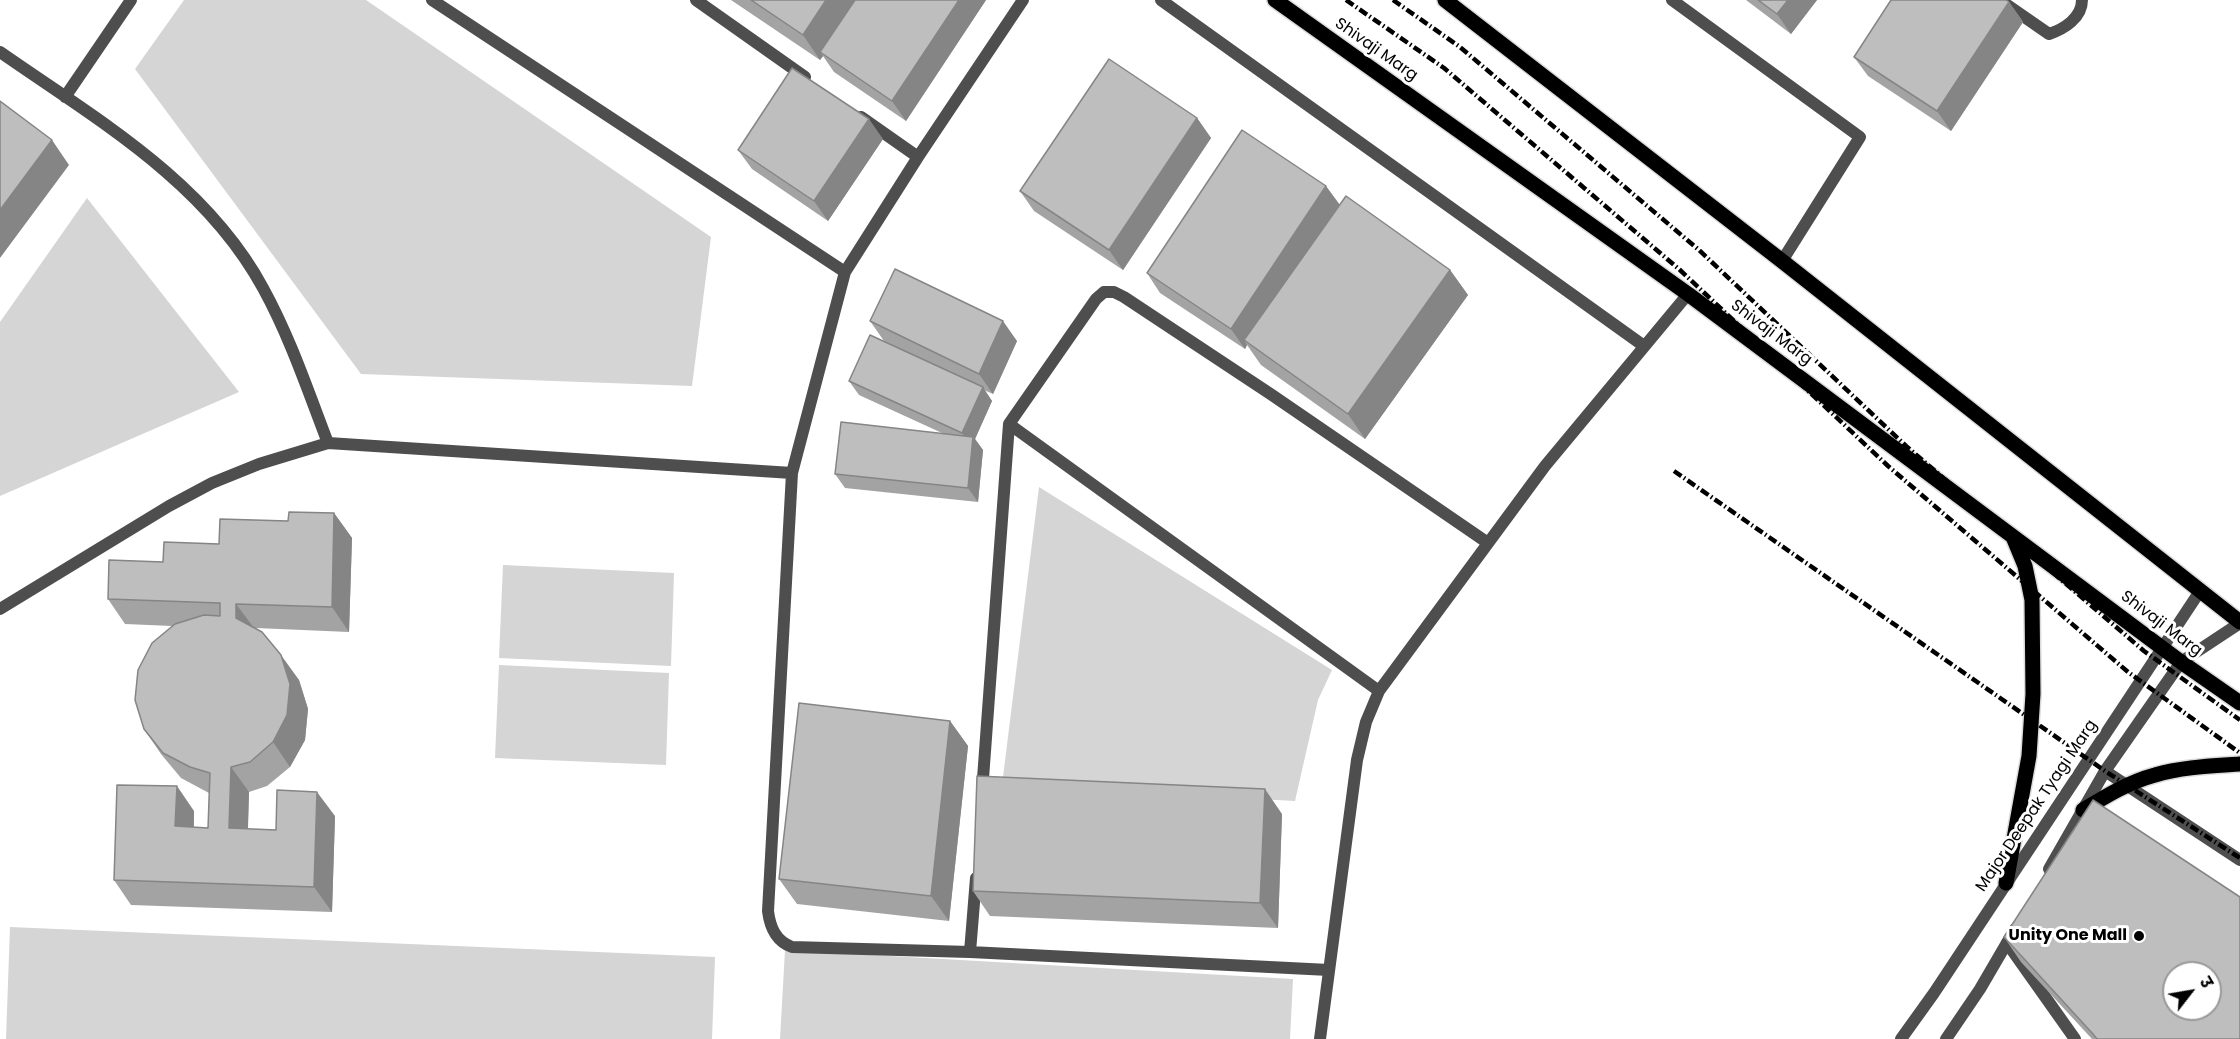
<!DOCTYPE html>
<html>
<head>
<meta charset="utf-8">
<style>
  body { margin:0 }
  #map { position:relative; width:2240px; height:1039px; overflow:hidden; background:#fff; font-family:Poppins,"Noto Sans Devanagari",sans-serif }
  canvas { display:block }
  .north { position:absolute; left:2162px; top:961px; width:60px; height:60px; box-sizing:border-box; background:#fff; border:2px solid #999; border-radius:50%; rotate:59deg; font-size:16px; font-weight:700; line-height:24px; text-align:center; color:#000 }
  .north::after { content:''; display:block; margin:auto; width:21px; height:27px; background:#000; clip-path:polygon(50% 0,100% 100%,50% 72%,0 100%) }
</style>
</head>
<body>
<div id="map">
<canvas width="2240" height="1039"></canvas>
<div class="north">उ</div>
</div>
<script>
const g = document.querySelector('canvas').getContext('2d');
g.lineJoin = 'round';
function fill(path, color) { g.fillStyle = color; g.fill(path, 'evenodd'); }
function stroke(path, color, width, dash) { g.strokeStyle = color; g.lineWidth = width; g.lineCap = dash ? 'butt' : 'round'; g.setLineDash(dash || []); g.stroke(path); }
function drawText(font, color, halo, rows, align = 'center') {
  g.font = font + ' Poppins,sans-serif'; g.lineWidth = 6; g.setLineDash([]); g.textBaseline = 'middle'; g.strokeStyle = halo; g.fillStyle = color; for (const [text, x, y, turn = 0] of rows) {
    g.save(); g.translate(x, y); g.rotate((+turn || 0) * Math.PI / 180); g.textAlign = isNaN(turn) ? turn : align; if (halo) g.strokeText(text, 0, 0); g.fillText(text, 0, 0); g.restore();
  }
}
fill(new Path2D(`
  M184,0H366L711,237L692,386L361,374L135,69Z
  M87,198L239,392L0,496V322Z
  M1039,487L1332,670L1318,700L1295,801L1002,785Z
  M503,565L674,573L671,666L499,658Z
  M499,665L669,673L666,765L495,758Z
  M10,927L715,957L712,1039H6Z
  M785,950L1293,979L1290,1039H780Z`), '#d5d5d5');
const primary = new Path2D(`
  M1275,0L1688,294L2181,662L2240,703
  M1445,0L1782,261L2240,622
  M2083,810C2106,796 2129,782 2155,775C2182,767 2212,766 2240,764
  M2006,883L2029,756L2033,694L2032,600L2025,566L2013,537`);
stroke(primary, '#dbdbdb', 18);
stroke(new Path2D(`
  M2105,771L2240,860`), '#4e4e4e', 12);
stroke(new Path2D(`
  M432,0L845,272
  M696,0L805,77
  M1023,0L918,157L845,272L792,473L768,911C770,928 776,941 792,947L970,952L1329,970
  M1161,0L1644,346
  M1672,0L1860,137L1782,261
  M2000,0L2049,34C2064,29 2082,18 2082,0
  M0,52C96,119 205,181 263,288C290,337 308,391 328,443
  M65,97L131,0
  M861,117L918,157
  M1009,424L1379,691
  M0,609L169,506L212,483L259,464L328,443L792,473
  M982,792L1009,424L1096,299L1104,292H1114L1124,297L1272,395L1488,543
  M2007,943L2075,1039
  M970,952L976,878
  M1320,1039L1357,760L1366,722L1379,691L1545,466L1688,294`), '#4e4e4e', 12);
stroke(new Path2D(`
  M2049,869L2105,771L2181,662L2240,623
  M1901,1039L1934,993L2200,591
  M1946,1039L1980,989L2015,929`), '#4e4e4e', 12);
stroke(primary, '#000', 15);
stroke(new Path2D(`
  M1346,0L1444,68L1680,270L1888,466L2128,672L2240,753
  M1393,0L1460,47L1699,250L1906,446L2144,651L2240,720
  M1674,471L2105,771L2240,858`), '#000', 4.5, [9, 3, 1.5, 3]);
fill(new Path2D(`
  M731,0H986L906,121L834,72L823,56L820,60Z
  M1746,0H1817L1791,34Z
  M2009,2L2023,22L1951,131L1868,76L1854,57Z
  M1197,118L1211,138L1123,270L1034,211L1020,191Z
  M883,139L828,221L752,169L738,150Z
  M1340,205L1450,270L1468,295L1365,439L1261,365L1247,345L1245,349L1160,293L1147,273Z
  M870,321L1017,341L993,394L984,390L992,401L975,439L983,450L978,502L845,488L835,474L942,433L859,395L849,381L909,353L884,341Z
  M334,513L352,538L349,632L256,628L299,680L308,709L305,740L290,767L267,786L249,792L248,829L276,830L335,816L332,912L131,905L114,880L194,811V827L208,828L209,793L181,778L161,754L144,729L172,626L125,624L108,599L163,562L288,521Z
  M950,721L968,746L949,921L797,904L779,879Z
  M1282,814L1278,928L990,916L973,891Z
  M2004,937L2240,1039H2092L2021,962Z`), '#a3a3a3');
fill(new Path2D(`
  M826,0H860L820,52L823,56L820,60L803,35Z
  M959,0H986L906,121L892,101Z
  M1788,0H1817L1791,34L1777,14Z
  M2009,2L2023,22L1951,131L1937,111Z
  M1197,118L1211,138L1123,270L1109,250Z
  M869,119L883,139L828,221L814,201Z
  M52,140L69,165L0,258V210Z
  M1326,186L1340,205L1244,340L1247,345L1245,349L1231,329Z
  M1450,270L1468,295L1365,439L1348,414Z
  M1003,321L1017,341L993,394L979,374Z
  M983,387L992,401L975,439L983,450L978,502L968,488L972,447L962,433Z
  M334,513L352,538L349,632L332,607Z
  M236,604L254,628L236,618Z
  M281,655L299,680L308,709L305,740L290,767L273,742Z
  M950,721L968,746L949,921L931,896Z
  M231,767L249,792L247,853L229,828Z
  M177,786L194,811L193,851L175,826Z
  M1265,789L1282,814L1278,928L1260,903Z
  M317,792L335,816L332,912L314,887Z`), '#858585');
const building = new Path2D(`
  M751,0H826L803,35Z
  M855,0H959L892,101L820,52Z
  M1758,0H1788L1777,14Z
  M1891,0H2006L2009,2L1937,111L1854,57Z
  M1109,59L1197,118L1109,250L1020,191Z
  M792,68L869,119L814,201L738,150Z
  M0,101L52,140L0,210Z
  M1242,130L1326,186L1231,329L1147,273Z
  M1346,196L1450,270L1348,414L1244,340Z
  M895,269L1003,321L979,374L870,321Z
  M870,335L983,387L962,433L849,381Z
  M841,422L973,437L968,488L835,474Z
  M289,512L334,513L332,607L236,604V618L262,632L281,655L290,684L287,715L273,742L250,762L231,767L229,828L276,830L277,790L317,792L314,887L114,880L117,785L177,786L175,826L208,828L210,773L190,767L163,753L144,729L135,700L138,670L152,643L175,624L204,615L220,616V603L108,599L109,560L163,562L164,542L219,544L220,519L288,521Z
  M799,703L950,721L931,896L779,879Z
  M977,776L1265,789L1260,903L973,891Z
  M2093,800L2240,897V1039H2097L2093,1034L2004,937ZM2174,973H2210V1009H2174Z`);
fill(building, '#bebebe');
stroke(building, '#858585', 1.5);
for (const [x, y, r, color] of [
  [2139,936,6,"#000"]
]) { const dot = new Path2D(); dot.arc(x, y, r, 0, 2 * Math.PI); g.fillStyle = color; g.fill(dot); stroke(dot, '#fff', 2); }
drawText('16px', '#000', '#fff', [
  ["Shivaji Marg",1376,50,35],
  ["Shivaji Marg",1771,333,37],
  ["Shivaji Marg",2161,624,37],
  ["Major Deepak Tyagi Marg",2037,806,-56]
]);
drawText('bold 16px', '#000', '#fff', [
  ["Unity One Mall",2127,936]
], 'right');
</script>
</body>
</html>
